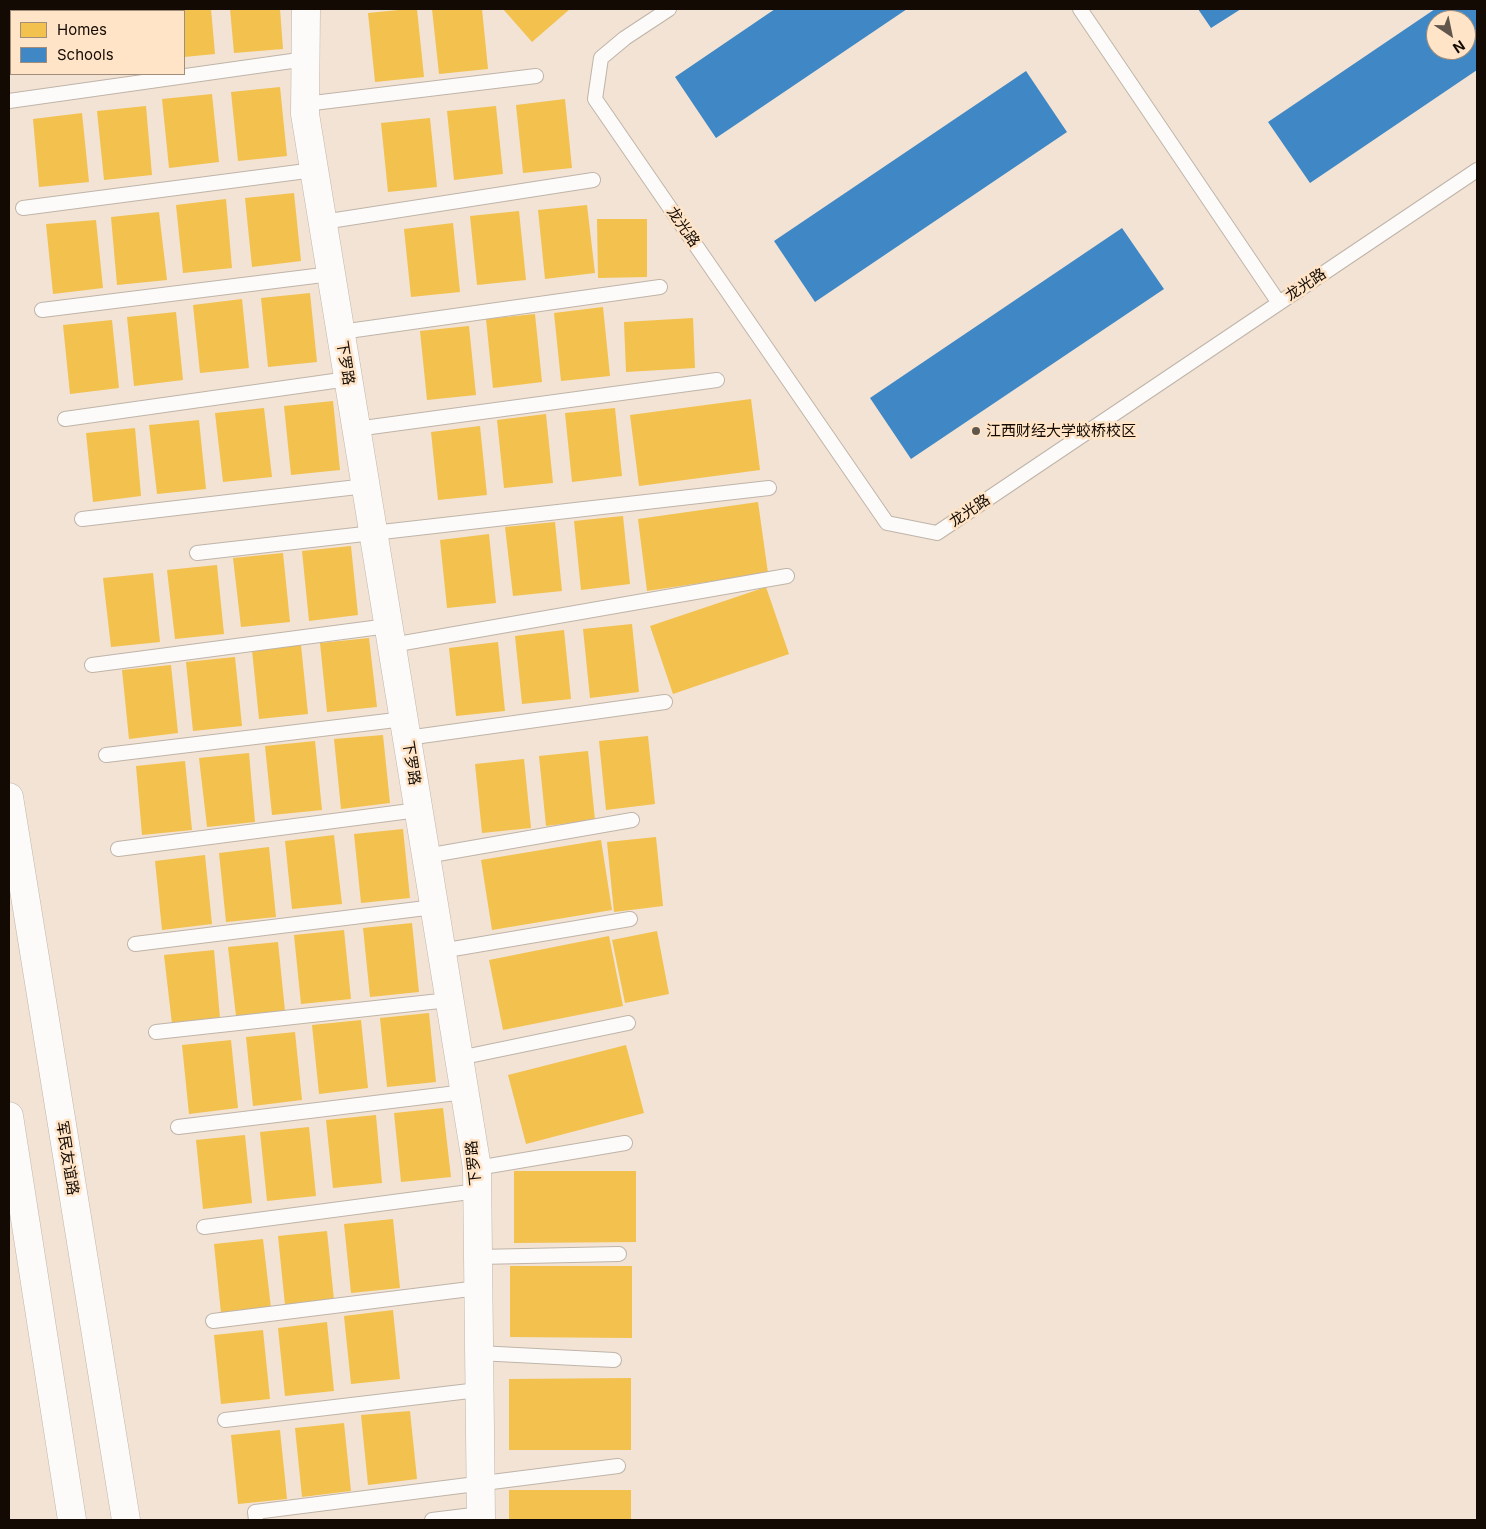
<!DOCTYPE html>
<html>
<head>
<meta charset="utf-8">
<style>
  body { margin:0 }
  #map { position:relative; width:1486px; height:1529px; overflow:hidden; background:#f2e3d4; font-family:Inter,sans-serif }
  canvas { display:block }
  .frame { position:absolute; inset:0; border:10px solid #130a03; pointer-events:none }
  .legend { position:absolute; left:10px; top:10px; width:175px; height:65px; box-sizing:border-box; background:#ffe4c7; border:1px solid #a18d79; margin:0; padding:6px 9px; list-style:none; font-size:15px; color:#130a03 }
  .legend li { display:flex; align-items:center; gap:10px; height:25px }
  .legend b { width:25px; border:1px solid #a18d79 }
  .north { position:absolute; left:1426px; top:10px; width:50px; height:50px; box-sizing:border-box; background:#ffe4c7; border:1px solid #a18d79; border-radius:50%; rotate:146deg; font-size:14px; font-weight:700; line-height:20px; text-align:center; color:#130a03 }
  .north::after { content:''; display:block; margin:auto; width:18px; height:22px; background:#61564c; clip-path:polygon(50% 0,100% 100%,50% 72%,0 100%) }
</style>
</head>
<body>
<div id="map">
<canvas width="1486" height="1529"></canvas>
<div class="frame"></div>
<ul class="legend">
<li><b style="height:14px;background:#f2c14e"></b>Homes</li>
<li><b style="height:14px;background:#3f88c5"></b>Schools</li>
</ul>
<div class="north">N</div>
</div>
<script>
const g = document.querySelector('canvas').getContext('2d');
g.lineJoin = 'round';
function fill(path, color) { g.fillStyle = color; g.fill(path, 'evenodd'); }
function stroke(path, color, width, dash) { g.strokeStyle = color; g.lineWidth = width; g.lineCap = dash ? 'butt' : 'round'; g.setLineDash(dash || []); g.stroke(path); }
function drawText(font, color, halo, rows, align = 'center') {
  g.font = font + ' Inter,"Noto Sans SC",sans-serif'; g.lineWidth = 5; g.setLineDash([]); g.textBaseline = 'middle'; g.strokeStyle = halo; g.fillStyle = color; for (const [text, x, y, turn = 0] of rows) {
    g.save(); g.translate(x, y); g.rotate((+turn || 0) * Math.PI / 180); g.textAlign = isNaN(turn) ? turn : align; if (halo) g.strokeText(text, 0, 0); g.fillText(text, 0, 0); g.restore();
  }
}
fill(new Path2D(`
  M30,9H79L80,11H30Z
  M94,9H144V11H95Z
  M161,9H211L215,54L184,57V11H162Z
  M230,9H280L283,49L234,53Z
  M409,9H417L424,77L375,82L368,13Z
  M432,9H482L488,69L439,74Z
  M503,9H570L532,42Z
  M280,87L287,156L238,161L231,92Z
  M212,94L219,162L169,168L162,99Z
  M565,99L572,168L523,173L516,105Z
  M146,106L152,175L104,180L97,111Z
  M496,106L503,174L454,180L447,111Z
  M82,113L89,182L39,187L33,119Z
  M430,118L437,187L388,192L381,123Z
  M294,193L301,261L252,267L245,198Z
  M226,199L232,268L183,273L176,205Z
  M587,205L595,273L545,279L538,210Z
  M519,211L526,280L477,285L470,216Z
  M159,212L167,280L117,285L111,217Z
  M597,219H647V277L598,278Z
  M96,220L103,288L53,294L46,224Z
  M453,223L460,292L411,297L404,229Z
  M310,293L317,362L268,367L261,298Z
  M242,299L249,368L200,373L193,305Z
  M603,307L610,376L561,381L554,313Z
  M176,312L183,380L134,386L127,317Z
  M535,314L542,382L493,388L486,319Z
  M693,318L695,368L626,372L624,322Z
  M112,320L119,388L70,394L63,325Z
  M469,326L476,395L427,400L420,331Z
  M751,399L760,470L639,486L630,415Z
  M333,401L340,470L291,475L284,406Z
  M264,408L272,477L223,482L215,413Z
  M615,408L622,476L572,482L565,413Z
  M546,414L553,483L504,488L497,420Z
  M199,420L206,489L157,494L149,425Z
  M480,426L487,495L438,500L431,432Z
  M135,428L141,496L93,502L86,433Z
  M758,502L768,573L647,591L638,519Z
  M623,516L630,584L581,590L574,521Z
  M555,522L562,591L513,596L505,527Z
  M489,534L496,603L447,608L440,540Z
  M351,546L358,615L309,621L302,551Z
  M283,553L290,622L241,627L233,558Z
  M217,565L224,634L175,639L167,570Z
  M153,573L160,642L111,647L103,578Z
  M766,587L789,654L673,694L650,626Z
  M632,624L639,692L590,698L583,629Z
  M564,630L571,699L522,704L515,636Z
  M369,638L377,707L327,712L320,643Z
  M498,642L505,711L456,716L449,648Z
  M301,645L308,714L259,719L252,650Z
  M235,657L242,726L193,731L186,662Z
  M171,665L178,733L129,739L122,670Z
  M383,735L390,803L341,809L334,739Z
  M648,736L655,804L606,810L599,741Z
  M315,741L322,810L272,815L265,746Z
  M588,751L595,820L546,826L539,756Z
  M249,753L255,822L207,827L199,758Z
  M524,759L531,828L482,833L475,764Z
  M185,761L192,830L142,835L136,766Z
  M403,829L410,898L361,903L354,834Z
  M334,835L342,904L292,909L285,841Z
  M656,837L663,906L614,912L607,842Z
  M601,840L612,910L492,930L481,860Z
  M269,847L276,917L226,922L219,853Z
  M205,855L212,924L162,930L155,861Z
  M412,923L419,992L370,997L363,928Z
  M344,930L351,999L301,1004L294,935Z
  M657,931L669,994L625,1003L612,940Z
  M609,936L623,1006L503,1030L489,960Z
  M278,942L285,1011L236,1016L228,947Z
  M214,950L220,1018L172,1024L164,955Z
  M429,1013L436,1082L387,1087L380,1018Z
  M361,1020L368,1088L319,1094L312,1025Z
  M295,1032L302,1100L253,1106L246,1037Z
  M231,1040L238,1108L189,1114L182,1045Z
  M626,1045L644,1113L526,1144L508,1075Z
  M443,1108L451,1177L401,1182L394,1113Z
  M376,1115L382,1183L333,1188L326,1120Z
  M309,1127L316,1196L267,1201L260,1132Z
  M245,1135L252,1203L203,1209L196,1140Z
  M514,1171H636V1242L514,1243Z
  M393,1219L400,1288L351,1293L344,1224Z
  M327,1231L334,1300L285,1305L278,1236Z
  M263,1239L271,1308L221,1313L214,1244Z
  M510,1266H632V1338L510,1337Z
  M393,1310L400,1379L351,1384L344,1316Z
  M327,1322L334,1391L285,1396L278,1328Z
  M263,1330L270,1399L221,1404L214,1335Z
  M631,1378V1450H509V1379Z
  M410,1411L417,1479L368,1485L361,1415Z
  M344,1423L351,1491L302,1497L295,1428Z
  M280,1430L287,1499L238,1504L231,1435Z
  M509,1490H631V1520H509Z`), '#f2c14e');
fill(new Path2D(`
  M775,9H907L716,138L675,77Z
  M1198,9H1241L1211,28Z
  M1435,9H1477V70L1310,183L1268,122ZM1436,20H1466V50H1436Z
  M1026,71L1067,132L815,302L774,241Z
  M1122,228L1164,289L911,459L870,398Z`), '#3f88c5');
const service = new Path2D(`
  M669,9L625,38L601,58L595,99L887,523L937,533L1477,170
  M1080,9L1279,303
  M9,101L306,59
  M305,104L536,76
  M23,208L314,170
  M323,222L593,180
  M42,310L331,274
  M341,332L660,287
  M65,419L348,379
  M356,429L717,380
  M82,519L366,486
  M197,553L769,488
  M392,645L787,576
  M92,665L388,626
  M407,738L665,702
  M106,755L404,719
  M118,849L418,810
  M426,856L632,820
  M135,944L434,907
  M441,951L630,919
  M156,1032L449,1000
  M459,1058L628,1023
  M178,1127L465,1092
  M477,1168L625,1143
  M204,1227L477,1191
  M478,1257L619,1254
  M213,1321L478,1288
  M478,1353L614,1360
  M225,1420L478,1390
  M256,1520L255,1512L618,1466
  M432,1520L481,1514`);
const minor = new Path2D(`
  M306,9L305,114L477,1168L481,1520`);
const tertiary = new Path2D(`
  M9,797L126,1520
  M9,1116L72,1520`);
stroke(service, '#bfb4a9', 16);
stroke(minor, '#bfb4a9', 29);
stroke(tertiary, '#bfb4a9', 29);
stroke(service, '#fdfbf9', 14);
stroke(minor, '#fdfbf9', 28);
stroke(tertiary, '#fdfbf9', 28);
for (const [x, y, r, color] of [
  [976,431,5,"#61564c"]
]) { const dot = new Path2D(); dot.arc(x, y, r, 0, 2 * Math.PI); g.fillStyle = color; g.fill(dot); stroke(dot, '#ffe4c7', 2); }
drawText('15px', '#130a03', '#ffe4c7', [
  ["龙光路",683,227,55],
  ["龙光路",1306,285,-34],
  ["下罗路",345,363,81],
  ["龙光路",970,511,-34],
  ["下罗路",411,763,81],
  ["军民友谊路",67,1158,81],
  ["下罗路",474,1163,-96]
]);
drawText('15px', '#130a03', '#ffe4c7', [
  ["江西财经大学蛟桥校区",986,431]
], 'left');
</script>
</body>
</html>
